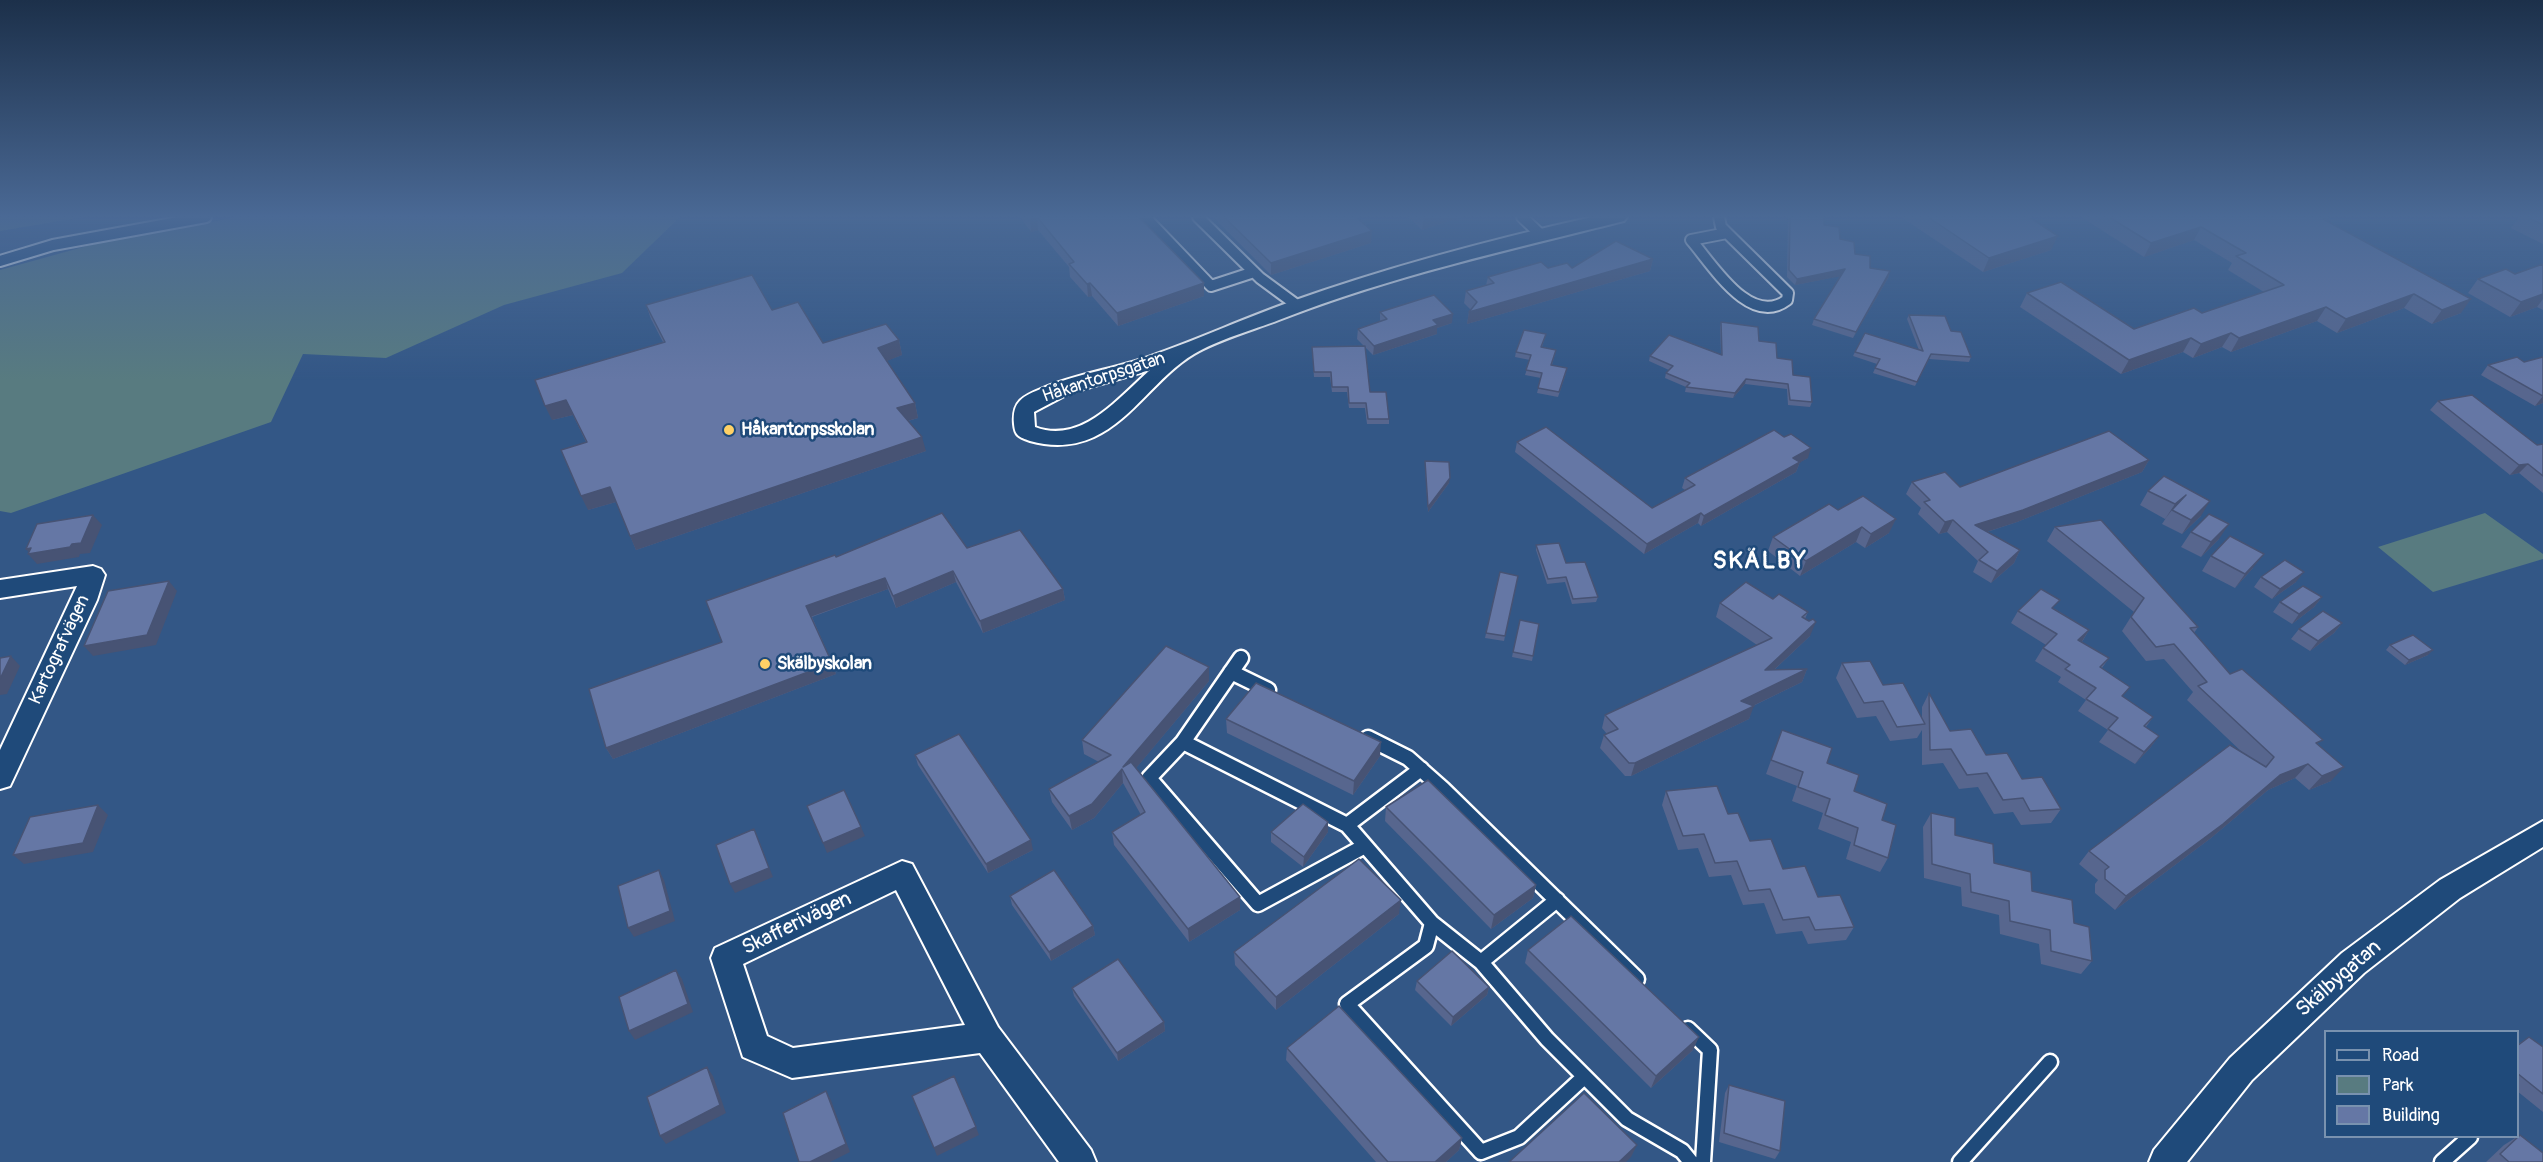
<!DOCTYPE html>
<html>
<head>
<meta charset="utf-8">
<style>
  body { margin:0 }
  #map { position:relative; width:2543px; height:1162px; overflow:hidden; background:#335786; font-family:Pangolin,sans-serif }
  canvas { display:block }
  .legend { position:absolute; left:2324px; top:1030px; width:195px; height:108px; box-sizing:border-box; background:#1f4a7a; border:2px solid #7992af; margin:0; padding:8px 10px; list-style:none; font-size:18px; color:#fff }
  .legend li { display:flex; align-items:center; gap:12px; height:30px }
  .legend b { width:30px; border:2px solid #7992af }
</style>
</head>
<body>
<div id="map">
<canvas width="2543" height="1162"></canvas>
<ul class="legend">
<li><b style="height:8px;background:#1f4a7a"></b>Road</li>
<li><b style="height:16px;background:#587b80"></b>Park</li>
<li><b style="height:16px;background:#6577a5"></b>Building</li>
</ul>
</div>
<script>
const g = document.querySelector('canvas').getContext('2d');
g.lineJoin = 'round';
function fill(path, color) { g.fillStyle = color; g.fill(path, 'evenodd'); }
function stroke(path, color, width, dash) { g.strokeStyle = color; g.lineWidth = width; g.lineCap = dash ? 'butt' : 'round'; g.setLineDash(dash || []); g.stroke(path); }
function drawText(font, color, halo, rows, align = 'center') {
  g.font = font + ' Pangolin,sans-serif'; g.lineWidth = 5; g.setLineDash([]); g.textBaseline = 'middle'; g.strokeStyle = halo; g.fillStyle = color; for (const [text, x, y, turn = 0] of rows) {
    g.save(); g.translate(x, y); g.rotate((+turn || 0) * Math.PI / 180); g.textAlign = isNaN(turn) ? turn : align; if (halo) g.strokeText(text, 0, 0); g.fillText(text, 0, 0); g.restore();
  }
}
fill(new Path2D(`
  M0,217H84L0,231Z
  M237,217H680L622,273L504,305L386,358L303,354L271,422L11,513L0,511V270L105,241Z
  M2485,513L2543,554V559L2433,592L2378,547Z`), '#587b80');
const serviceFar1 = new Path2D(`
  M1145,217L1211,286L1254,272
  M1198,217L1260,278L1298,306
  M1522,217L1540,234
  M1719,217L1721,227L1727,233
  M1727,233L1788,293L1787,300C1750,328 1712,264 1691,240Z
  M0,261L53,245L206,217`);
const service = new Path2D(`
  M1231,672L1268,690
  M1368,738L1408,758L1443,789L1637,979
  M1183,742L1241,658
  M1347,825L1421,769
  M1363,847L1258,904L1149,778L1183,742L1347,825L1432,923L1481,962L1547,1039L1627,1119L1682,1151L1691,1162
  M1432,923L1426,946L1347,1004L1481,1152L1519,1137L1584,1077
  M1481,962L1557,900
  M1688,1029L1710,1050L1703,1162
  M1960,1162L2050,1062
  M2442,1162L2470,1137`);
const minor = new Path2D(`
  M1592,217H1627L1624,221C1508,250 1391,276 1279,320C1253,330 1217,340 1194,354C1157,376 1133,419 1094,437C1072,447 1052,447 1030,441C1019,437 1015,436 1014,424C1012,401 1023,396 1043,388C1079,373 1119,368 1156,354C1201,338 1245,318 1290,302C1388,267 1490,240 1592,217ZM1150,370C1119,397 1082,445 1035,427L1034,412L1070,393Z
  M93,566L101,569L105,575L97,600L10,786L0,789V750L77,586L0,598V580Z
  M2543,821V847L2460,898L2364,973L2252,1080L2187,1162H2149L2154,1150L2230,1058L2342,953L2440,880Z
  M902,861L912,864L998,1027L1091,1150L1096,1162H1059L980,1053L792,1078L743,1057L711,958L715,948ZM896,890L965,1025L793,1048L767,1036L743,964Z`);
stroke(serviceFar1, '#fff', 14);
stroke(service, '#fff', 19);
stroke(minor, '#fff', 4);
stroke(serviceFar1, '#1f4a7a', 10);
stroke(service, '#1f4a7a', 14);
fill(minor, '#1f4a7a');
fill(new Path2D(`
  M1020,217H1139L1204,283V296L1118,326L1092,296L1088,297L1070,277L1069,267L1038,230L1031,232Z
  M1213,217H1356L1371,243L1271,275Z
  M1408,217H1462L1422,230Z
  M1788,217H1824V225L1870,268L1890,271L1888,278L1853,338L1812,325L1814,319L1840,276L1795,285L1787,277Z
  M1901,217H2029L2051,250L1983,272Z
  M2081,217H2329L2327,221L2461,313L2432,324L2404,308L2337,333L2317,321L2231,352L2222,347L2193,358L2183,352L2121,374L2020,307L2027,293L2134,329L2202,313L2264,292L2228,270L2232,263L2194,240L2144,257Z
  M2519,217H2543V244L2511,228Z
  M1653,259L1650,271L1467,324L1469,312L1471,310L1464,303L1466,291L1486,285L1488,277L1548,268H1572Z
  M2543,264V310L2537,307L2510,317L2468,293L2478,279L2515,274Z
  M646,305L772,310L823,343L899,340L902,355L886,361L915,403L918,418L908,421L926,451L636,550L616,502L588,510L586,442L573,415L552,420L663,342L651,319Z
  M1380,312L1452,323L1437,328V334L1373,355L1365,347L1370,392L1389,419V424H1367L1365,408H1349L1347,392H1332L1330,377H1314L1312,347L1364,346L1357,339L1358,329L1380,322Z
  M1909,315L1951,331L1971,357L1969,362L1929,359L1915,386L1873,373L1877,364L1853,356L1855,352L1919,350L1907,319Z
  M1721,322L1759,341L1793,375L1812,402L1810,407L1788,405L1787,389L1745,384L1733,398L1685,392L1686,387L1665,378L1666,373L1669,370L1649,361L1650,356L1721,355L1720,327Z
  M1546,334L1542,347L1556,350L1552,365L1566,373L1558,397L1537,393L1541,378L1525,375L1530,360L1515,357L1516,352Z
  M2543,357V403L2535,406L2481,375L2488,365L2524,362Z
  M2438,401L2537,445L2543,444V493L2519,473L2510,475L2430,410Z
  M1517,442L1652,508L1685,490L1682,488L1685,478L1808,458L1800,462L1796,472L1701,526L1698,523L1644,554L1515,452Z
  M2149,460L2142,472L2017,522L1987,532L2020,550L2014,563L1991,583L1973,572L1978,561L1947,532L1939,534L1918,514L1921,508L1906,494L1912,482L1960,487Z
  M1425,461L1449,483L1428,512L1425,466Z
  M2148,491L2201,516L2182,534L2162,524L2166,518L2165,519L2140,505Z
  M1838,510L1889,533L1865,548L1856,542L1800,576L1768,551L1773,537Z
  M2055,527L2198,627L2194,633L2230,674L2319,745L2331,781L2309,790L2295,778L2268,790L2211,838L2115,910L2095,893V884L2098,880L2079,864L2089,851L2244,754L2187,700L2193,692L2164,659L2146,661L2122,631L2134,612L2047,541Z
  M2191,532L2219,539L2201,557L2181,547Z
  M1536,545L1566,563L1598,597L1596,602L1572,604L1565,582L1547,584L1536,550Z
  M967,548L1063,589L1065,600L983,633L956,582L896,608L888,589L812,617L832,663L836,674L613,759L606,748L836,557Z
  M2211,556L2253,568L2235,588L2202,571Z
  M1500,572L1518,576L1504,641L1485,638Z
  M2261,577L2296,582L2272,599L2254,587Z
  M2322,597L2314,607L2292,624L2273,612L2280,602Z
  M1773,599L1808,612L1805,619L1810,636L1774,670L1807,669L1802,682L1753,706L1749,719L1631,776H1625L1600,748L1604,735L1607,734L1602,728L1605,715L1757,645L1716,617L1720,603Z
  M2055,609L2089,630L2082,642L2109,658L2102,668L2123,697L2153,717L2146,727L2159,736L2150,748L2135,764L2099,742L2108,730L2078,711L2086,700L2058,682L2061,677L2035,661L2043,648L2046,645L2011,623L2018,611Z
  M2342,623L2334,633L2310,651L2291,639L2299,629Z
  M2390,645L2428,655L2405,665L2386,650Z
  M1513,652L1533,656L1532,661L1512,657Z
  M1842,663L1883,685L1922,718V707L1929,693L1950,731L2022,779L2061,809L2051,823L2021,825L2013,812L1994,814L1978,787L1959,789L1943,763L1922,765V730L1917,738L1890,741L1876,716L1857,718L1836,678Z
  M1209,667V681L1136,768L1240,910L1189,942L1114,845L1112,832L1141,815L1123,783L1094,818L1072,830L1052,802L1049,789L1099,762L1084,754L1082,740Z
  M1226,719L1380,756L1353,795L1227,733Z
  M1782,730L1827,763L1882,820L1888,858L1880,872L1846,859L1851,842L1818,829L1823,813L1792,801L1797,786L1766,774Z
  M915,755L1033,850L988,873L918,765Z
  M1666,791L1728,814L1750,841L1854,927L1846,940L1808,944L1802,931L1776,934L1764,903L1743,905L1731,875L1709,877L1698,848L1678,850L1662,805Z
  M1386,807L1536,885L1533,898L1491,929L1385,821Z
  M1931,813L1955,835L2032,891L2074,923L2092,961L2081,974L2041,964L2039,944L2000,934L1999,915L1962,906L1961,887L1924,878L1923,827Z
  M1271,832H1328L1303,867L1271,842Z
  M1010,896L1093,926L1095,935L1051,961L1012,905Z
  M1399,914L1276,1010L1235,965L1234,952Z
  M1528,950L1693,1050L1651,1088L1525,963Z
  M1417,981L1489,987L1487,995L1451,1026L1415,990Z
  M1072,988L1164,1022L1165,1031L1118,1061L1074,996Z
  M2529,1037L2543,1047V1112L2517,1091V1045Z
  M1287,1048L1462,1138L1459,1150L1446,1162H1376L1286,1060Z
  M1729,1085L1780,1151L1775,1159L1719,1142L1725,1093Z
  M2520,1135L2543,1162H2486L2504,1145Z`), '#57668e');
fill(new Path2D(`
  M1037,217L1038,230L1031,232L1030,219Z
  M1424,217H1462L1422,230Z
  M2201,227L2194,240L2144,257L2151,243Z
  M1372,231L1371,243L1271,275V263Z
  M2058,236L2051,250L1983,272L1989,258Z
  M1653,259L1650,271L1467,324L1469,312Z
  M1845,269L1842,276L1795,285L1797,279Z
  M1890,271L1888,278L1853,338L1856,332Z
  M1090,283L1092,296L1088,297L1087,284Z
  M1204,283V296L1118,326L1117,313Z
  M2414,294L2404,308L2337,333L2346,319Z
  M2543,294V299L2537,307L2510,317L2521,302Z
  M2471,299L2461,313L2432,324L2442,310Z
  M2326,307L2317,321L2231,352L2239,338Z
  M1453,314L1452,323L1437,328V334L1373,355L1374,346L1433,320Z
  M2231,333L2222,347L2193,358L2201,344Z
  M2191,338L2183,352L2121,374L2129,360Z
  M899,340L902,355L882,363L878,348Z
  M1746,379L1745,384L1733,398L1735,393Z
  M2543,396V403L2535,406Z
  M566,400L573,415L552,420L545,406Z
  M915,403L918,418L900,423L897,408Z
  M922,437L926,451L636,550L630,536Z
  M1811,448L1808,458L1790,468L1793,458Z
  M2149,460L2142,472L2017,522L1971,537L1975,525Z
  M1800,462L1796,472L1701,526L1704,516Z
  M2528,464L2519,473L2510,475L2519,465Z
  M1450,478L1449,483L1428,512V507Z
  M610,487L616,502L588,510L581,496Z
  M2186,495L2172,510L2165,519L2175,504Z
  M2210,501L2201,516L2182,534L2191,520Z
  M1701,513L1698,523L1644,554L1647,544Z
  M93,515L102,525L90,553L80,554L79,557L37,564L28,554H30L26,549L72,544Z
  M1896,519L1889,533L1865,548L1871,534Z
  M1953,520L1947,532L1939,534L1945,522Z
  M2229,524L2219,539L2201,557L2211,542Z
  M1862,527L1856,542L1800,576L1806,561Z
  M2020,550L2014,563L1991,583L1997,571Z
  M2264,554L2253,568L2235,588L2245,574Z
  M953,571L956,582L896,608L893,596Z
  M2304,572L2296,582L2272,599L2280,589Z
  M885,578L888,589L810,617L806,606Z
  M169,581L177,591L156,645L93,656L84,646Z
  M1063,589L1065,600L983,633L980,621Z
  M2322,597L2314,607L2292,624L2299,614Z
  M1816,622L1810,636L1760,683L1765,670Z
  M2342,623L2334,633L2310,651L2318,641Z
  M2089,630L2081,643L2078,640Z
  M2433,650L2428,655L2405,665L2409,660Z
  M11,656L20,666L7,694L0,695V679Z
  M832,663L836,674L613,759L606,748Z
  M1209,667V681L1127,779L1123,767Z
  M1807,669L1802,682L1736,714L1741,701Z
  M1754,706L1749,719L1631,776L1635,763Z
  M2159,736L2150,748L2135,764L2144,752Z
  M1381,742L1380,756L1353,795L1354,781Z
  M2308,764L2295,778L2268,790L2211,838L2115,910L2126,896L2280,775Z
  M2344,767L2331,781L2309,790L2322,776Z
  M1122,769L1123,783L1094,818L1072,830L1069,816Z
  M98,805L108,815L93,852L24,864L13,855Z
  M1328,822V832L1303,867L1304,857Z
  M861,827L865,836L827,853L823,843Z
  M754,829L773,877L735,893L730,884Z
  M1031,840L1033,850L988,873L986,864Z
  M659,870L664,880L675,921L634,937L628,928Z
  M1536,885L1533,898L1491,929L1494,915Z
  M1240,897V910L1189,942L1188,929Z
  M1401,900L1399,914L1276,1010V997Z
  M1093,926L1095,935L1051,961L1049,952Z
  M676,970L682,979L693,1012L635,1040L629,1031Z
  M1489,987L1487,995L1451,1026L1453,1017Z
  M1164,1022L1165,1031L1118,1061L1117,1053Z
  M1699,1037L1693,1050L1651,1088L1656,1076Z
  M707,1067L713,1076L726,1113L666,1144L660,1136Z
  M826,1091L831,1100L850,1152L830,1162H810Z
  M976,1127L979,1135L937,1156L934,1148Z
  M1462,1138L1459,1150L1446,1162H1435Z
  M1637,1145L1631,1157L1626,1162H1619Z`), '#475374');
const building = new Path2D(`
  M1037,217H1139L1204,283L1117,313L1090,283L1087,284L1069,264L1074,262Z
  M1224,217H1356L1372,231L1271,263Z
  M1790,217H1824V225L1839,227L1840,239L1854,242L1855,254L1870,256V268L1890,271L1856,332L1814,319L1845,269L1797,279L1789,270Z
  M1928,217H2029L2058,236L1989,258Z
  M2109,217H2327L2323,219L2471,299L2442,310L2414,294L2346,319L2326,307L2239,338L2231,333L2201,344L2191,338L2129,360L2027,293L2061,282L2134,329L2194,308L2202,313L2284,285L2236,256L2246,253L2201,227L2151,243Z
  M2528,217H2543V225Z
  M1616,241L1653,259L1469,312L1477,302L1466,291L1494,283L1488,277L1541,262L1548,268L1567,263L1572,268Z
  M2543,264V294L2521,302L2478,279L2506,269L2515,274Z
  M752,275L772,310L798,302L823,343L886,324L899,340L878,348L915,403L897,408L922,437L630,536L610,487L581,496L561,450L587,442L566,400L545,406L535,380L665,342L646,305Z
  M1434,295L1453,314L1433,320L1438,325L1374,346L1358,329L1387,319L1380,312Z
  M1909,315L1945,316L1951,331L1961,332L1971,357L1931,354L1917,382L1875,368L1880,359L1855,352L1865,333L1923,351Z
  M1721,322L1758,327L1759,341L1776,343L1777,358L1792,360L1793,375L1810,377L1812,402L1790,400L1788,384L1746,379L1735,393L1686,387L1690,383L1666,373L1673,366L1650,356L1669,335L1722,355Z
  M1524,330L1546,334L1541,347L1556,350L1551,365L1567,368L1559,392L1538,388L1542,373L1526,370L1531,355L1516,352Z
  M1365,346L1370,392H1386L1389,419H1368L1366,403H1349L1348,387H1332L1331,372H1314L1312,347Z
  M2517,357L2524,362L2543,357V396L2488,365Z
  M2472,395L2537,445L2543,444V476L2528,464L2519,465L2438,401Z
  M1546,427L1652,508L1695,485L1685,478L1774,430L1784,437L1791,434L1811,448L1793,458L1800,462L1704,516L1701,513L1647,544L1517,442Z
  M2109,431L2149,460L2023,510L1975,525L2020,550L1997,571L1979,560L1988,552L1953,520L1945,522L1924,502L1930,500L1912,482L1945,472L1960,487Z
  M1425,461L1449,462L1450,478L1428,507Z
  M2164,476L2210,501L2191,520L2172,510L2186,495L2175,504L2148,491Z
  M1863,496L1896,519L1871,534L1862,527L1806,561L1773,537L1829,504L1838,510Z
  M942,513L967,548L1020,530L1063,589L980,621L953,571L893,596L885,578L806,606L832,663L606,748L589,689L722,642L706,601L835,555L836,557Z
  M2209,514L2229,524L2211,542L2191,532Z
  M93,515L81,543L72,544L70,547L28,554L31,548L26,549L37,524Z
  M2101,520L2198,627L2190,628L2230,674L2242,669L2323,740L2316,743L2344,767L2322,776L2308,764L2280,775L2223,824L2126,896L2105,879V870L2109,867L2089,851L2230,745L2266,767L2274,757L2198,686L2207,682L2174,644L2156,647L2131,617L2144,598L2055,527Z
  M2230,536L2264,554L2245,574L2211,556Z
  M1559,543L1566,563L1585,562L1598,597L1573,599L1566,577L1548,579L1536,545Z
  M2285,560L2304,572L2280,589L2261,577Z
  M1500,572L1518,576L1505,636L1486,633Z
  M169,581L147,635L84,646L108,591Z
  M1746,582L1773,599L1779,594L1808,612L1802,617L1809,621L1813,619L1816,622L1765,670L1807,669L1741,701L1754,706L1635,763H1629L1604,735L1618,729L1605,715L1772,638L1720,603Z
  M2303,586L2322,597L2299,614L2280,602Z
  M2041,589L2060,600L2052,608L2089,630L2078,640L2109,658L2100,667L2130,687L2122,696L2153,717L2144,726L2159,736L2144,752L2108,729L2118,718L2086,699L2096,688L2065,669L2070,665L2043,648L2057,634L2018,611Z
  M2323,611L2342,623L2318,641L2299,629Z
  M1520,620L1539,624L1533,656L1513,652Z
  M2413,635L2433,650L2409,660L2390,645Z
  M1166,646L1209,667L1123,767L1131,762L1240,897L1188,929L1112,832L1145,812L1122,769L1092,804L1069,816L1049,789L1111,755L1082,740Z
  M11,656L0,679V658Z
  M1870,661L1883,685L1903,683L1925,724L1897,727L1883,701L1864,703L1842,663Z
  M1256,683L1381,742L1354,781L1226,719Z
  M1929,693L1950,731L1971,729L1986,755L2007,753L2022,779L2042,777L2061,809L2030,811L2023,798L2003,800L1987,773L1967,775L1951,749L1930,750Z
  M1782,730L1832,748L1827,763L1859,775L1854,791L1887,804L1882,820L1896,825L1888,858L1854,845L1858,828L1825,815L1830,799L1798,787L1803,772L1771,760Z
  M959,734L1031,840L986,864L915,755Z
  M1428,780L1536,885L1494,915L1386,807Z
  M1717,786L1728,814L1738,813L1750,841L1771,839L1783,869L1805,866L1818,897L1840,895L1854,927L1815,930L1809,917L1783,920L1770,889L1749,891L1737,861L1715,863L1704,834L1683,836L1666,791Z
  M844,790L861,827L823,843L807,806Z
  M1303,804L1328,822L1304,857L1271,832Z
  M98,805L83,843L13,855L30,817Z
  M1931,813L1955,818V835L1993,844L1994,863L2031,872L2032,891L2072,900L2074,923L2089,927L2092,961L2051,951L2050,930L2010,921L2009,901L1971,892L1970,874L1932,864Z
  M754,829L769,868L730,884L716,845Z
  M1359,859L1401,900L1276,997L1234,952Z
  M659,870L670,911L628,928L618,886Z
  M1054,870L1093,926L1049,952L1010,896Z
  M1571,916L1699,1037L1656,1076L1528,950Z
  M1452,951L1489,987L1453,1017L1417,981Z
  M1118,959L1164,1022L1117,1053L1072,988Z
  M676,970L688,1004L629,1031L619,997Z
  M1339,1006L1462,1138L1435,1162H1388L1287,1048Z
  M2529,1037L2543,1047V1094L2517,1073V1046Z
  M707,1067L720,1105L660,1136L647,1097Z
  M954,1076L976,1127L934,1148L912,1096Z
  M1729,1085L1785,1101L1780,1151L1724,1133Z
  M826,1091L846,1144L810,1162H799L783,1113Z
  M1584,1093L1637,1145L1619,1162H1509Z
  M2520,1135L2543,1153V1162H2509L2500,1154Z`);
fill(building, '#6577a5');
stroke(building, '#475374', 1.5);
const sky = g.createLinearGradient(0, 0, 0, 380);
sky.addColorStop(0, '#1c304a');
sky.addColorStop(0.57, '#4a6995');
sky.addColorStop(1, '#4a699500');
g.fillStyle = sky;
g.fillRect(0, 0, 2543, 380);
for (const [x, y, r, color] of [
  [729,430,6,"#ffd166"],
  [765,664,6,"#ffd166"]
]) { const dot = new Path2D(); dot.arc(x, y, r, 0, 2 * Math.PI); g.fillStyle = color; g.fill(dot); stroke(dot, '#1f4a7a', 2); }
drawText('18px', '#fff', '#1f4a7a', [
  ["Håkantorpsgatan",1104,378,-18],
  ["Kartografvägen",60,650,-65]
]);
drawText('bold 18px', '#fff', '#1f4a7a', [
  ["Håkantorpsskolan",741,430],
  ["Skälbyskolan",777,664]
], 'left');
drawText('21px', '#fff', '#1f4a7a', [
  ["Skafferivägen",797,924,-26],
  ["Skälbygatan",2339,979,-41]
]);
g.letterSpacing = '1.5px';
drawText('bold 24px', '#fff', '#1f4a7a', [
  ["SKÄLBY",1760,562]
]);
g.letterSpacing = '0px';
</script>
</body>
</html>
